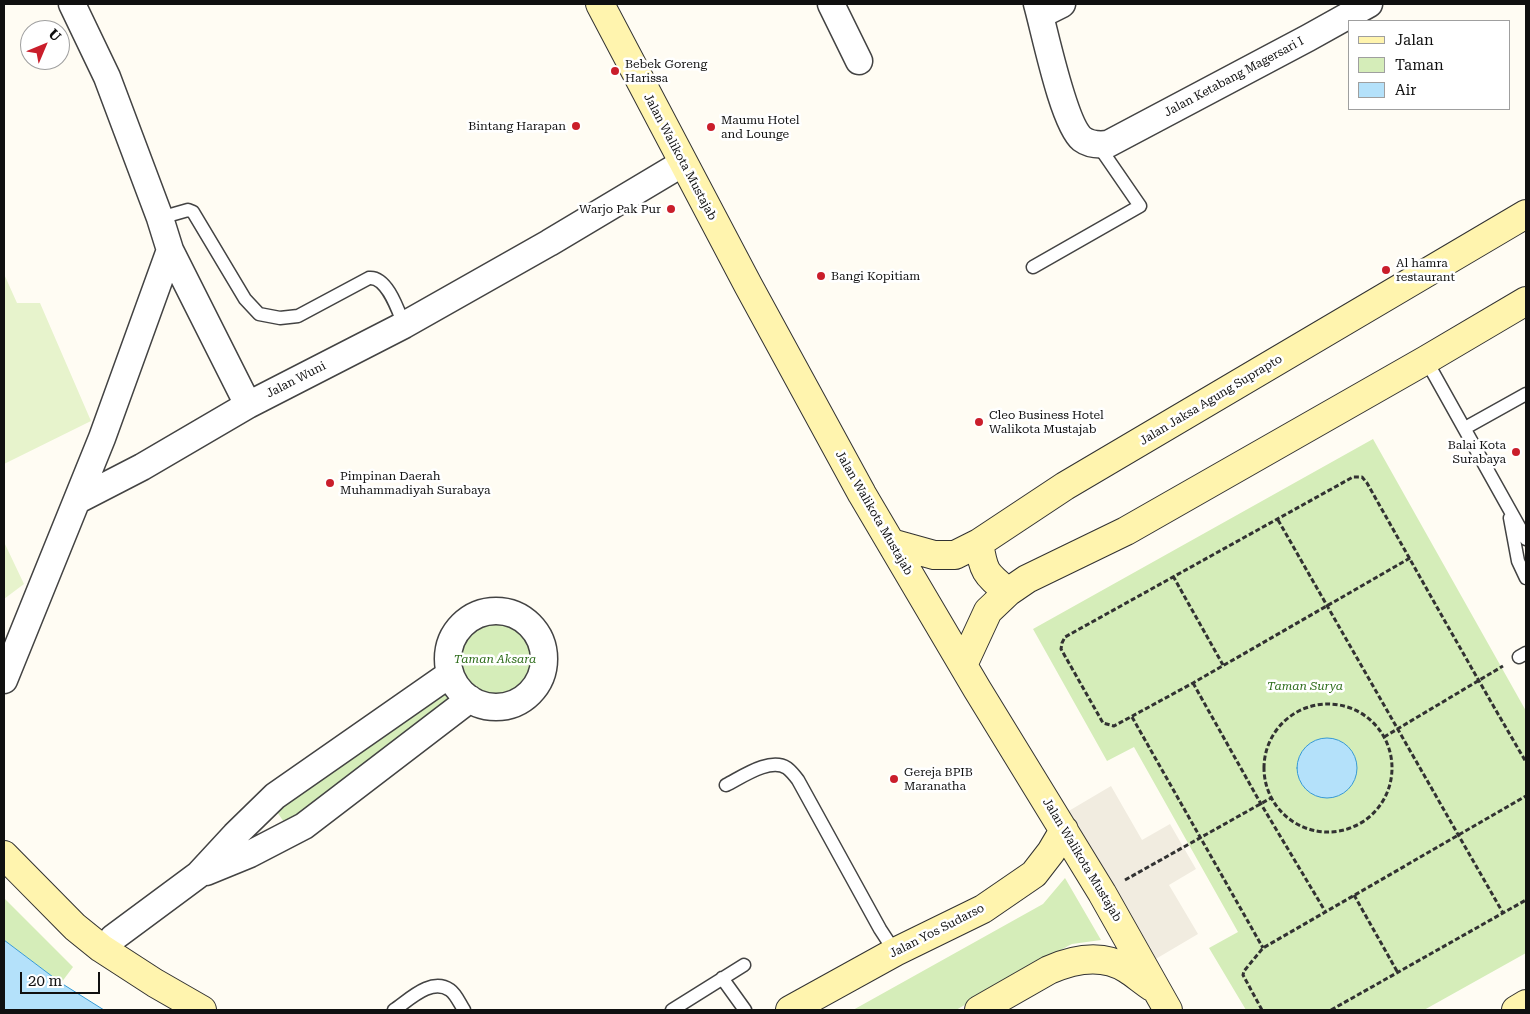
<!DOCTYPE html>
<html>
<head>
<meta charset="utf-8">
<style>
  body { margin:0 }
  #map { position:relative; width:1530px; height:1014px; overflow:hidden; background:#fffcf3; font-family:"Roboto Serif",serif }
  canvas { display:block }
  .frame { position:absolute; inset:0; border:5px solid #101010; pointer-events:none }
  .legend { position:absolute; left:1348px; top:20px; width:162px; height:90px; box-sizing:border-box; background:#fff; border:1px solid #9f9f9f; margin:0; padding:6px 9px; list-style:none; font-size:15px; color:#101010 }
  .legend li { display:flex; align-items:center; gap:10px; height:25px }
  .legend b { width:25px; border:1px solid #9f9f9f }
  .north { position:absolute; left:20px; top:20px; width:50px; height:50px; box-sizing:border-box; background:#fff; border:1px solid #9f9f9f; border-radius:50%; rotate:45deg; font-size:14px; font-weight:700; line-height:20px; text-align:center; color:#101010 }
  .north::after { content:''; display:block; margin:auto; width:18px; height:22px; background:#ca1e2b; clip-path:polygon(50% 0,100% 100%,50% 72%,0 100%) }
  .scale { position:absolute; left:20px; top:972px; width:80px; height:22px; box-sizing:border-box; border:2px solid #101010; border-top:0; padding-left:6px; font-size:15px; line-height:18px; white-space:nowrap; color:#101010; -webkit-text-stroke:4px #fff; paint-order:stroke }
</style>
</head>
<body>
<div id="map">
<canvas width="1530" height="1014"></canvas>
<div class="frame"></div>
<ul class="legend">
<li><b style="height:6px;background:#fff4ae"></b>Jalan</li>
<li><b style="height:14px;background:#d5edb9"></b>Taman</li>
<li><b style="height:14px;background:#b4e1fa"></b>Air</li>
</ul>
<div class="north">U</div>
<div class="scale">20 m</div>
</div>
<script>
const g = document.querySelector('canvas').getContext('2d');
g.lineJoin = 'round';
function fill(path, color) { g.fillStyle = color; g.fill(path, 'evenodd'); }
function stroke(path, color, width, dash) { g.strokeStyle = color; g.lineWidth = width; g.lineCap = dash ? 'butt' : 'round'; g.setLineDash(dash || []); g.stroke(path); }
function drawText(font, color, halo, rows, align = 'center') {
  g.font = font + ' "Roboto Serif",serif'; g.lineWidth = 5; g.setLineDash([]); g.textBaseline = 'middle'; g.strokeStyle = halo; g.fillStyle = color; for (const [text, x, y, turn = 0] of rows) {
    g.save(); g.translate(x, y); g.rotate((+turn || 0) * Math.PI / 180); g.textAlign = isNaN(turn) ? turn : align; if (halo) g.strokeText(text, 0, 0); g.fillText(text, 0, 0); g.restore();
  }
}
fill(new Path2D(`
  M1373,439L1526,711V953L1424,1010H1246L1209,948L1238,932L1134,747L1107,761L1033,629Z
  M483,620C490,620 499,619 506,620C531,624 541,658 529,678C517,697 503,703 481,695C475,693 470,690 465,685C453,670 451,643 466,629C471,625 477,622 483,620Z
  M450,684L460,700L286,825L275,809Z
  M1065,878L1101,940L1072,944L1068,946L956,1010H853L1043,904Z
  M4,898L73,967L61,983L4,940Z`), '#d5edb9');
fill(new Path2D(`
  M4,274L17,303H40L91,421L4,464Z
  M4,542L24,584L4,599Z`), '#e7f3cc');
fill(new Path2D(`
  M1111,786L1142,840L1170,824L1196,869L1169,885L1198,934L1154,960L1067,812Z`), '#f1ece0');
const water = new Path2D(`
  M1297 768a30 30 0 1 1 60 0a30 30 0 1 1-60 0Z
  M4,940L61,983L104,1010H4Z`);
fill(water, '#b4e1fa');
stroke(water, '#379ad5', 1);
const lane = new Path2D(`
  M160,218L188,210L193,212L245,299L259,314L280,318L298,316L369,278C387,276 398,310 404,325
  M1033,267L1140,206L1098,145
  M1426,360L1526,539
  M1465,428L1526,394
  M1510,518L1518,561L1526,578
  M1519,657L1526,653
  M726,785C742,777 770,757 787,768C791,771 795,776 798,780L880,929L895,952
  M722,978L745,1010
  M394,1010C409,1000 431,977 450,990C456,994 460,1004 464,1010
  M672,1010L744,965`);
const street = new Path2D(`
  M831,4L859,61
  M1037,4C1045,32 1063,123 1082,139C1090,145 1099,145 1108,144L1308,38L1369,4
  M1040,15L1062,4
  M170,250L248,405
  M78,500L142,467L248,405L404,325L549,243L683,163
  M448 659a48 48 0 1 1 96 0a48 48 0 1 1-96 0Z
  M4,680L102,438L170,250L160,218L107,77L72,4
  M206,872L250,854L304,826L470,699
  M113,938L198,875L235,835L275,796L450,674`);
const secondary = new Path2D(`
  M600,4L748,285L862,494L977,689L1102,893L1168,1010
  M891,543L934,555H955L979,543L1065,486L1526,214
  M979,543C984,573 985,573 1008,592
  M963,665L988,611L1008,592L1027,579L1126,531L1426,360L1526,301
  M4,855L75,927L101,948L155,983L202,1010
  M790,1010L895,952L983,909L1034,874L1051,852L1064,830
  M979,1010L1049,970C1074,959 1102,953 1127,969C1135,974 1143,981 1152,987
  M1516,1010L1526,1004`);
stroke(lane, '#434343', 15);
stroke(street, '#434343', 29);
stroke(secondary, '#323232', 30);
stroke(new Path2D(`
  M1278,520L1503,913
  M1410,558L1193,683L1114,726L1103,723L1061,649L1062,643L1065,637L1353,477H1362L1367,483C1420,577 1472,670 1526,762
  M1173,576L1223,665
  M1193,683L1261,804L1325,911
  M1264 768a64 64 0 1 1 128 0a64 64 0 1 1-128 0Z
  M1132,717L1263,948
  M1384,737L1503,666
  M1125,880L1271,798
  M1354,895L1398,973
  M1262,1010L1243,975L1244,971L1263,948L1526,796
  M1331,1010L1526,900`), '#323232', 3, [5, 2.5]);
stroke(lane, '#fff', 12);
stroke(street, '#fff', 26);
stroke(secondary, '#fff4ae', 28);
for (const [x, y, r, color] of [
  [615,71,5,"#ca1e2b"],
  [576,126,5,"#ca1e2b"],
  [711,127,5,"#ca1e2b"],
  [671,209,5,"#ca1e2b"],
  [1386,270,5,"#ca1e2b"],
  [821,276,5,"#ca1e2b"],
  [979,422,5,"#ca1e2b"],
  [1516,452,5,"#ca1e2b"],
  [330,483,5,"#ca1e2b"],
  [894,779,5,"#ca1e2b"]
]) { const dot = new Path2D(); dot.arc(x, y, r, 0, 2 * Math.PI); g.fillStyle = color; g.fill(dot); stroke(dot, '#fff', 2); }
drawText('12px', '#101010', '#fff', [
  ["Bebek Goreng",625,64],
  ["Harissa",625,78],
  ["Maumu Hotel",721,120],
  ["and Lounge",721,134],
  ["Bintang Harapan",566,126,"right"],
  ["Warjo Pak Pur",661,209,"right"],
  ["Al hamra",1396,263],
  ["restaurant",1396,277],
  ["Bangi Kopitiam",831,276],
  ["Cleo Business Hotel",989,415],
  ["Walikota Mustajab",989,429],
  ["Balai Kota",1506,445,"right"],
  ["Surabaya",1506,459,"right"],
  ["Pimpinan Daerah",340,476],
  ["Muhammadiyah Surabaya",340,490],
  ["Gereja BPIB",904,772],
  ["Maranatha",904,786]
], 'left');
drawText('12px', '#101010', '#fff', [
  ["Jalan Ketabang Magersari I",1234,77,-28],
  ["Jalan Walikota Mustajab",680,157,62],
  ["Jalan Wuni",296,380,-27],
  ["Jalan Jaksa Agung Suprapto",1211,400,-31],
  ["Jalan Walikota Mustajab",874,513,60],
  ["Jalan Walikota Mustajab",1082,860,59],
  ["Jalan Yos Sudarso",937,931,-27]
]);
drawText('italic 12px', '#2e6d1b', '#fff', [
  ["Taman Aksara",495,659],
  ["Taman Surya",1305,686]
]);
</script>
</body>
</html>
